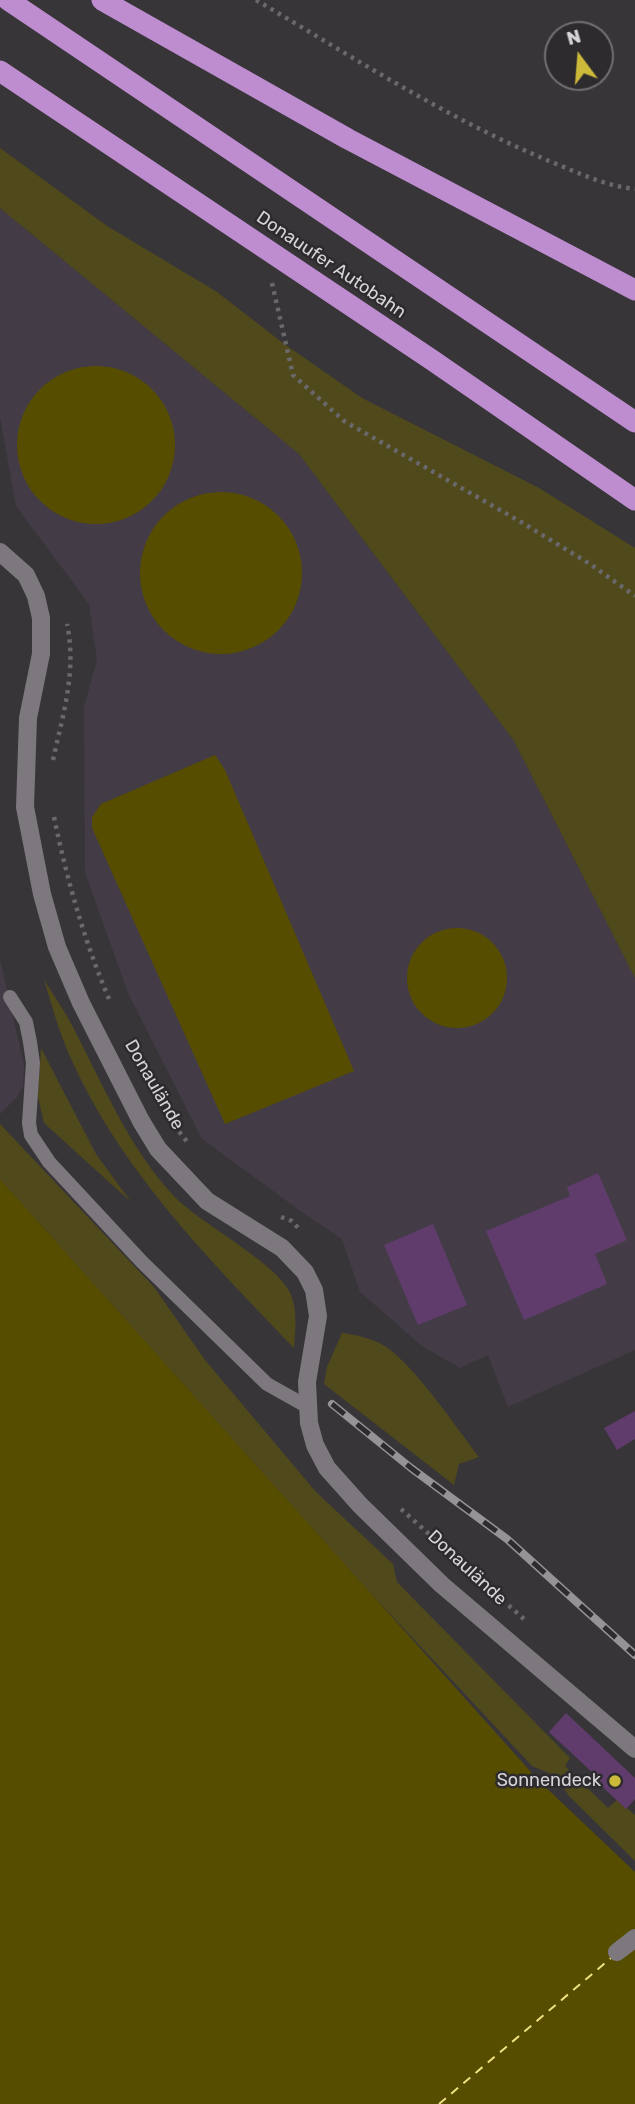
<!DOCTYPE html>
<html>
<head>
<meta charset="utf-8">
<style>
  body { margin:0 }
  #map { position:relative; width:635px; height:2104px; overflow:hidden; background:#383539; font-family:Rubik,sans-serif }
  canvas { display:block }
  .north { position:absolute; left:544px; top:21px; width:70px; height:70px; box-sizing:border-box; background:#2e2b2f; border:2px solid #716f72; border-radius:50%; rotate:344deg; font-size:19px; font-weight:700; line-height:28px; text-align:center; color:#d6d4d7 }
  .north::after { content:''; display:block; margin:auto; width:24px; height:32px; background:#ccb939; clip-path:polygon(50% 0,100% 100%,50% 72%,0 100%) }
</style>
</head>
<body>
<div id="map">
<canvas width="635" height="2104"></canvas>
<div class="north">N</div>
</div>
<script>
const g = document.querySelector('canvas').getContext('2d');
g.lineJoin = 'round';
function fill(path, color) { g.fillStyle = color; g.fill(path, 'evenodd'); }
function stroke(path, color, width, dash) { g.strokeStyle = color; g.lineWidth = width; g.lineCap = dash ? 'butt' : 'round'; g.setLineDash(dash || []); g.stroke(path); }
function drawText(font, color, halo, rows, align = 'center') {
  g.font = font + ' Rubik,sans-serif'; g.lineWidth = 5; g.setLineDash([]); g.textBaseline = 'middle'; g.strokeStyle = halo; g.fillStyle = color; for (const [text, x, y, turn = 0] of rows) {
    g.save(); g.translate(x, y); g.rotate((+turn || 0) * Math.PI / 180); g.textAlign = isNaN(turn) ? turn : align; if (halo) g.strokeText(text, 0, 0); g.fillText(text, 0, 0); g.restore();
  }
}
fill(new Path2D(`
  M0,208L299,454L514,741L635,978V1350L508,1407L488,1355L460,1368L422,1346L360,1292L342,1239L306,1215L202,1139L128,993L85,872L84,707L97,660L89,604L16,506L0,417Z
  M0,959L24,1065L23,1087L17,1097L0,1114Z`), '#433c46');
fill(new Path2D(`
  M0,148L107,226L217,292L283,343L362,398L539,488L635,548V978L514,741L299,454L0,208Z
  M44,980C55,997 66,1013 75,1031C103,1085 131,1151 174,1196C200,1224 280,1264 291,1295C298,1312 295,1330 294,1348C207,1257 115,1165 66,1047C57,1025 51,1002 44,980Z
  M41,1048L96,1154L131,1202L44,1123L38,1097Z
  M0,1124L154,1287L205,1360L316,1492L393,1564L397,1582L570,1758L565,1766L608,1808L617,1800L635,1815V1861L569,1796L556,1776L532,1766L367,1589L0,1179Z
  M342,1333C357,1335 370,1338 383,1345C412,1362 457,1428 479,1457L459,1464L454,1485L324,1384L327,1367Z`), '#50491c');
fill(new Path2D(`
  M17 445a79 79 0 1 1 158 0a79 79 0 1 1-158 0Z
  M140 573a81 81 0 1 1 162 0a81 81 0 1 1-162 0Z
  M215,755L225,770L354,1071L225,1124L92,828V817L101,804Z
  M407 978a50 50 0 1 1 100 0a50 50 0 1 1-100 0Z
  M0,1179L539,1781L635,1872V2104H0Z`), '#574d00');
stroke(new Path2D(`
  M439,2104L611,1958`), '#efe181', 2, [9, 7]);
fill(new Path2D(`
  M598,1173L627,1240L595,1254L607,1284L524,1320L486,1231L570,1196L567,1187Z
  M433,1224L467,1305L418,1325L384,1245Z
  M635,1411V1439L617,1450L604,1428Z
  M566,1713L635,1778V1799L626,1809L592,1777L594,1774L549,1732Z`), '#603c6c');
stroke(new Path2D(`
  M256,0C353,57 449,120 554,163C581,174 606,186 635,189
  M272,283L293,375L344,421L521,522L590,564L635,596
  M53,760C63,714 77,671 67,624
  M54,817C67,880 84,940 109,999
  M174,1125L188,1143
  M281,1217L292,1221L299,1229
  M401,1509L525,1620`), '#6a686b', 4.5, [3.5, 5]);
stroke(new Path2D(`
  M10,997L26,1022L30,1042L33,1063L29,1123L31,1135L49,1162L142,1262L267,1384L308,1407`), '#7c787d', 14);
stroke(new Path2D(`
  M0,552L26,575L36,596L41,618V654L28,718L25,807L42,894L57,947L81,1003L141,1121L158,1149L207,1201L282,1248L305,1272L314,1290L318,1316L307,1382L309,1423L315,1445L327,1468L360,1505L442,1585L635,1749`), '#7c787d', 18);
stroke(new Path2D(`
  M617,1952L635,1938`), '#7c787d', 18);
stroke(new Path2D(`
  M8,0L635,422
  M102,0L348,139L635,290
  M0,71L432,360L635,500`), '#be8dd0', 21);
const rail = new Path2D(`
  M332,1404L411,1468L507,1539L635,1655`);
stroke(rail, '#959396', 8);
stroke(rail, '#2e2b2f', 5, [16]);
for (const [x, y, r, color] of [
  [615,1781,7,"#ccb939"]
]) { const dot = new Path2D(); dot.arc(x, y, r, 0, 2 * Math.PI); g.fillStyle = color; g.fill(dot); stroke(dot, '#2e2b2f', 2.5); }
drawText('18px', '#d6d4d7', '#2e2b2f', [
  ["Donauufer Autobahn",331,265,34],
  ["Donaulände",154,1085,60],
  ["Donaulände",467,1568,43]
]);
drawText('18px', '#d6d4d7', '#2e2b2f', [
  ["Sonnendeck",601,1781]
], 'right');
</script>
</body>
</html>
